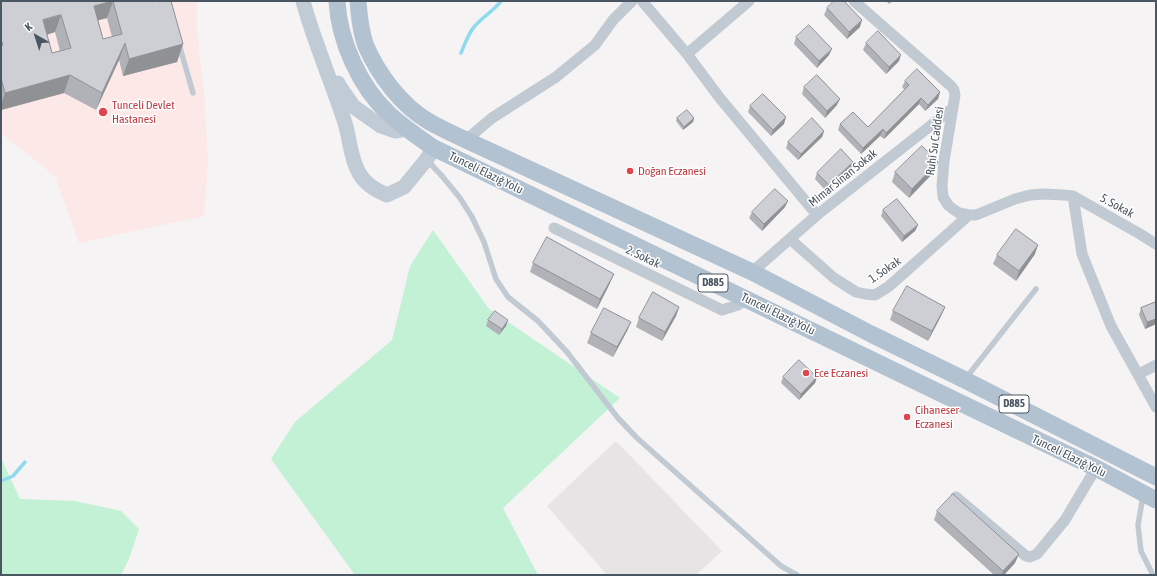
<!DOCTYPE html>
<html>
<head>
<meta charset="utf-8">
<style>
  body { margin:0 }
  #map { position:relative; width:1157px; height:576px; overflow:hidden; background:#f5f3f3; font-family:"Asap Condensed",sans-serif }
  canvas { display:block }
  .frame { position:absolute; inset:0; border:2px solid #4a5661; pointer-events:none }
  .north { position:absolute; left:16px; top:16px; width:40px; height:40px; -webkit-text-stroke:3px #fff; paint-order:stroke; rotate:321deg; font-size:11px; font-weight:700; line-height:16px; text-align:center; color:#4a5661 }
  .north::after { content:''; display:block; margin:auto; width:14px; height:18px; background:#4a5661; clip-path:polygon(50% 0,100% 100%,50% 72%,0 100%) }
</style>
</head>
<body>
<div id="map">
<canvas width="1157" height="576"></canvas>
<div class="frame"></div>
<div class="north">K</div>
</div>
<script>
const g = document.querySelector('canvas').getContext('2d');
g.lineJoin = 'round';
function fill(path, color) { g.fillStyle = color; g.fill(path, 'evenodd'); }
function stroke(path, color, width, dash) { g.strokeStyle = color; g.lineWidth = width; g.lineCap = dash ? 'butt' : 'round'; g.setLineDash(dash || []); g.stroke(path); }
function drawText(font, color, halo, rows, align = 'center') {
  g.font = font + ' "Asap Condensed",sans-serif'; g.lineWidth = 3; g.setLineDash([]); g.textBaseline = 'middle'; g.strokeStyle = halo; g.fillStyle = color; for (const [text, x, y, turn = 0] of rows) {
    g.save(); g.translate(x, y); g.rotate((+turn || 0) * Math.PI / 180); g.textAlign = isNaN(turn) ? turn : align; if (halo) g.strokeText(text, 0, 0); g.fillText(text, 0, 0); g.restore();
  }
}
fill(new Path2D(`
  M616,441L722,551L696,575H607L547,506Z`), '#e6e4e5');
fill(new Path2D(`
  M1,1H197V31L204,92L208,162L204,216L79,243L55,176L1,133Z`), '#fce8e6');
fill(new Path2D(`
  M433,230L489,309L620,398L503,508L538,575H355L271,459L295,422L392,340L410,266Z
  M1,458L20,499L75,501L121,511L139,529L129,559L121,575H1Z`), '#c3f1d5');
stroke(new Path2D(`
  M461,53C465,44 468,34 474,27C482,17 494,11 501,1
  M1,481L13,476L25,462`), '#90daee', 3.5);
stroke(new Path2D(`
  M179,44L193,93
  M427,160L442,176L460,198L472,217L484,242L496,279L508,297L538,321L567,352L618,418L637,438L781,566L797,575
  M966,378L1036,289
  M1143,496L1138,525L1141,551L1153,575`), '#c1cad2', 5.5);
stroke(new Path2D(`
  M642,1L687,54L719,97L817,215
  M854,1L951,86L954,90L955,95L944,161L942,186L943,197L948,205L953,209L959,213L969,215H976L1015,199L1030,195L1043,194L1064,195L1073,196L1140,234L1156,244
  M687,54L749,1
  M466,140L492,118L556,77L595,45L613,20L632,1
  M1073,196L1082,254L1111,326L1156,407
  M554,228L722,310L738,305L747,299
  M790,239L834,278L856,292L865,294L875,295L888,287L904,273L969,215
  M752,272L817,215L953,108
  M1139,374L1156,365
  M956,497L1026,556L1030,557L1037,554L1065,520L1096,468`), '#c1cad2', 11);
stroke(new Path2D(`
  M303,1C314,42 332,82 345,123C350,139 350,157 359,173C365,184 375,190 387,195L404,187L426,160L434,148
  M338,83L340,87L354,107L381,126L395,131L406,129`), '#c1cbd6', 15);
stroke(new Path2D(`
  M337,1C339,41 360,87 389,114C403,127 418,137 434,148L969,407L1096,468L1156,500
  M358,1C359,15 361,33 366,46C378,74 401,105 428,121C440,128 453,134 466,140L752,272L871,334L965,380L1156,477`), '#b3c2d1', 17);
fill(new Path2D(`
  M1,1H159L183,44L177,62L123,76L119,60L96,110L64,93L1,110ZM107,18L112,37L103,39L98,20ZM55,32L60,51L52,53L47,35Z
  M886,1H893L889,4Z
  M827,8L860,27L847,39L824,15Z
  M796,37L829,55L817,68L794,44Z
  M866,43L899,61L886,74L863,50Z
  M905,81L940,92L938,99L925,111L919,104L884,139L880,136L861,154L838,130L840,124L868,127L905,90L902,87Z
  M804,87L837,105L825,118L802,94Z
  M750,106L784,124L771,136L748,112Z
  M677,118H694L693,122L683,130L676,121Z
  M824,131L822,137L798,160L786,148L788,142Z
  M853,162L851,168L827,192L815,179L817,173Z
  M938,162L935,171L909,198L892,182L895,172Z
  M785,207L762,231L749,218L752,212Z
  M883,210L918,225L915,231L902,242L881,216Z
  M1035,254L1016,281L993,264L997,255Z
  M533,263L610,283L597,309L530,272Z
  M1156,302V324L1145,329L1139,315L1141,308Z
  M679,307L676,316L662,341L636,327L639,318Z
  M945,307L941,316L928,341L890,320L893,311Z
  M488,320H508L506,326L499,335L486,326Z
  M631,322L627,331L613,357L587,343L591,333Z
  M783,377H817L815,383L799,400L781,383Z
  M937,511L1015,563L1004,575H994L934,520Z`), '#b0b2b7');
fill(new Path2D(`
  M113,1L107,18L88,23L94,6Z
  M61,15L55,32L37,37L43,20Z
  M862,20L860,27L847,39L849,32Z
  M125,43L119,60L96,110L102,93Z
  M183,44L177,62L123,76L129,59Z
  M832,49L829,55L817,68L819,61Z
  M901,55L899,61L886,74L889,67Z
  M70,75L64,93L1,110V105L5,93Z
  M940,92L938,99L925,111L928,105Z
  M921,98L919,104L884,139L886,133Z
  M840,99L837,105L825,118L827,111Z
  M786,117L784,124L771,136L773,130Z
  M694,118L693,122L683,130L684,127Z
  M883,129L880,136L861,154L863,148Z
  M824,131L822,137L798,160L801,154Z
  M853,162L851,168L827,192L829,185Z
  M938,162L935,171L909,198L912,189Z
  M788,201L785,207L762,231L764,224Z
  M918,225L915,231L902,242L904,236Z
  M1038,245L1035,254L1016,281L1019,271Z
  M614,274L610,283L597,309L600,299Z
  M679,307L676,316L662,341L665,332Z
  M945,307L941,316L928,341L932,331Z
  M1156,319V324L1145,329L1147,322Z
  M508,320L506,326L499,335L502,329Z
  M631,322L627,331L613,357L617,347Z
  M817,377L815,383L799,400L801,394Z
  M1019,554L1015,563L1004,575H1002L1003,571Z`), '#909195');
const building = new Path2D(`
  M1,1H113L94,6L103,39L122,34L113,1H159V2L163,1H171L183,44L129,59L125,43L102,93L70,75L5,93L1,78V46L3,45L1,39ZM61,15L71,48L52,53L43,20Z
  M834,1H844L862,20L849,32L827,8Z
  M809,25L832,49L819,61L796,37Z
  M878,31L901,55L889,67L866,43Z
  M917,69L940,92L928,105L921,98L886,133L883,129L863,148L840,124L853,112L868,127L909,85L905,81Z
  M817,75L840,99L827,111L804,87Z
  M763,94L786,117L773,130L750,106Z
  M687,110L694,118L684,127L677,118Z
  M812,118L824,131L801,154L788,142Z
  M922,146L938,162L912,189L895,172Z
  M841,149L853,162L829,185L817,173Z
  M775,189L788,201L764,224L752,212Z
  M897,199L918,225L904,236L883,210Z
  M1016,229L1038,245L1019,271L997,255Z
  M547,237L614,274L600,299L533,263Z
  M907,286L945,307L932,331L893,311Z
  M653,292L679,307L665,332L639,318Z
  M1156,302V319L1147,322L1141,308Z
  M604,308L631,322L617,347L591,333Z
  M495,311L508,320L502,329L488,320Z
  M799,360L817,377L801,394L783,377Z
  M953,494L1019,554L1003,571L937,511Z`);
fill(building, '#cdcfd5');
stroke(building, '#909195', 1);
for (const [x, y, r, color] of [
  [103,112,5,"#e0444e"],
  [630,171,4,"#e0444e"],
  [806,373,4,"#e0444e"],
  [907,417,4,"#e0444e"]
]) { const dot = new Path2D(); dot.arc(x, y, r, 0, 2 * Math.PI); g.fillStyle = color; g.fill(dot); stroke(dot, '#fff', 1.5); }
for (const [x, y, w] of [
  [713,283,30],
  [1014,404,30]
]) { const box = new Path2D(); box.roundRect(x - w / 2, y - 9, w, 18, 3); g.fillStyle = '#fff'; g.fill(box); stroke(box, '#4a5661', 1); }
drawText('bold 11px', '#4a5661', null, [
  ["D885",713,283],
  ["D885",1014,404]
]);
drawText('12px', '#be3a42', '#fff', [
  ["Tunceli Devlet",112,105],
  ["Hastanesi",112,119],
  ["Doğan Eczanesi",638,171],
  ["Ece Eczanesi",814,373],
  ["Cihaneser",915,410],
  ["Eczanesi",915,424]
], 'left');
drawText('12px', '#4a5661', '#fff', [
  ["Ruhi Su Caddesi",935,141,-82],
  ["Tunceli Elazığ Yolu",486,173,26],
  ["Mimar Sinan Sokak",843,178,-39],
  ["5. Sokak",1117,206,29],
  ["2. Sokak",643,257,26],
  ["1. Sokak",885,270,-35],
  ["Tunceli Elazığ Yolu",778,314,26],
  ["Tunceli Elazığ Yolu",1069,456,26]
]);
</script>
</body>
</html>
